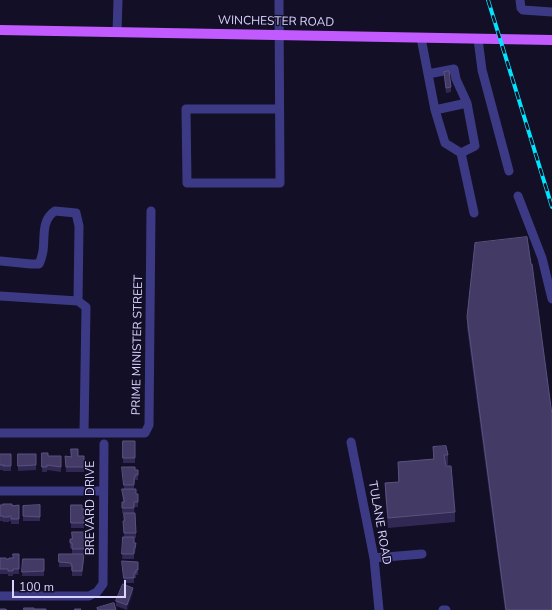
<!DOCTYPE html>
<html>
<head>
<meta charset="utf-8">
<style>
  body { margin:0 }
  #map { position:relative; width:552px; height:610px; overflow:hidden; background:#130f26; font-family:"Nunito Sans",sans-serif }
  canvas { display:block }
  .scale { position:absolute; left:12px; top:580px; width:114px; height:18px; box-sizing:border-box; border:2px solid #d9d4ff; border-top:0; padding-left:5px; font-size:12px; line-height:14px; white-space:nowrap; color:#d9d4ff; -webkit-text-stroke:3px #130f26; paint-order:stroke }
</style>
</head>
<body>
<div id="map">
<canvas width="552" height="610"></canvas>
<div class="scale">100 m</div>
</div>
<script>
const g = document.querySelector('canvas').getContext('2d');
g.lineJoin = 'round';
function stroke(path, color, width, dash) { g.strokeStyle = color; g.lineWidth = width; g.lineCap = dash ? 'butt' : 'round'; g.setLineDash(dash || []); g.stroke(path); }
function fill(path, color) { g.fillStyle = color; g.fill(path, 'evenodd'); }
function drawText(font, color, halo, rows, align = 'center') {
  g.font = font + ' "Nunito Sans",sans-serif'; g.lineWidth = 3; g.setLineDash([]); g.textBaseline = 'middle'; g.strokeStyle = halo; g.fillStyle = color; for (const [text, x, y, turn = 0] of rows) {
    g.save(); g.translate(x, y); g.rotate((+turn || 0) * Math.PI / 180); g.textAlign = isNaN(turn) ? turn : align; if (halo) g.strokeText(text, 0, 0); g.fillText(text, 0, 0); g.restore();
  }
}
stroke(new Path2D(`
  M279,0L280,183H187L186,109H279
  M520,0L521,8L523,10L552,12
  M117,32L118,0
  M421,38L435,110L445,143L461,153L474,213
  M478,39L482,70L509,171
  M428,74L454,69L456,79L467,103L475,146L461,153
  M435,110L467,103
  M518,196L542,258L552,299
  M0,261L31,264H39C41,260 42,256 43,251C45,237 41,220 55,211L76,213L79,226L78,301L86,307L84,433
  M0,296L78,301
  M0,433H145L149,425L151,211
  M351,442L374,558L379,610
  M0,491H103
  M374,558L422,554
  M0,596H89L97,592L103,584L104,444
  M443,610H446`), '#3d3a85', 9);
stroke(new Path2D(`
  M0,30L552,40`), '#c25bff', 10);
const rail = new Path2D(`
  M488,0L552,207`);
stroke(rail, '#00e5ff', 4);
stroke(rail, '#130f26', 2.5, [8]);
fill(new Path2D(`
  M444,72L451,87V92L446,93L444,77Z
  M467,317L552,610H505L467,327Z
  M123,441H135V463H123Z
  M433,447L448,455V465H446L455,512V522L388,528L385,493V483L398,482V462L433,459Z
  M42,453L48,456H61V472L47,470V472H42Z
  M0,454H11V471H3V470H0Z
  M18,454H36V470L18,471Z
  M65,456H84V472H66Z
  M122,467L138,470V480H135V483H134V489L138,502V507H134L136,533V538H134V543L136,548L135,553H134V559H122L124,537L123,521H124V513H122V502H123L122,489H124Z
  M0,505H19V524H11V521H9V522H3V521H0Z
  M40,505V521H23V506Z
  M71,505L84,509V528H71Z
  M86,532V546H84V554H72V548H70V539H72Z
  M19,554V574H13V576H8V574H0V558L6,559H9Z
  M59,554L84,559L82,576H72V570H71V567H59Z
  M23,559H44V576H22Z
  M122,561L138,562V575H136V578H134V583H124Z
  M133,593L127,610L116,606V601Z`), '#312854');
fill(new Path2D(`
  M133,588V593L127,610V605Z`), '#1d163a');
const building = new Path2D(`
  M449,71L451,87L446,88L444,72Z
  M527,237L531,264H532L552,415V610H506L467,317L475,243Z
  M123,441H135V458H123Z
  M446,446L448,455H444L446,466H451L455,512L388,518L385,483L399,482L398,462L434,459L433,447Z
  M71,449H78V456H84V467H66L65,456L71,457Z
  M42,453H48V456H61V467L47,465V467H42Z
  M0,454H11V466H3L4,465H0Z
  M18,454H36V465L18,466Z
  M122,467H135V470H138V475H135V478H134V485H124Z
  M122,489H136V494H138V502H134V508H122V502H124Z
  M3,504H12V506L19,505V519H11V516H9V517H3V516H0V505H3Z
  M40,505V517L23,516V506Z
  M71,505H82V509H84V523H71Z
  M124,513H135L136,533H124L123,521H124Z
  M72,532H86V541L84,542V549H72V543H70V539H72Z
  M123,537H134V543H136L135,548H134V554H122Z
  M13,554H19V569H13V571H8V569H0V558H6V559H9V558H13Z
  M59,554H84L82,571H72V565H71V563L59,562Z
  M23,559H44V571L22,572Z
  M122,561L138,562V570H136V573H134V578H124Z
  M123,584L133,588L127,605L116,601Z
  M114,603L116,610H98L97,608Z
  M24,608H34V609H46V610H24Z
  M0,609H5L7,610H0Z
  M75,609H81L80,610H75Z`);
fill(building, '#433a66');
stroke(building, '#5a527e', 1);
drawText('12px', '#d9d4ff', '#130f26', [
  ["WINCHESTER ROAD",276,22,1],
  ["PRIME MINISTER STREET",138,345,-89],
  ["BREVARD DRIVE",91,508,-90],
  ["TULANE ROAD",379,523,80]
]);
</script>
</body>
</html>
